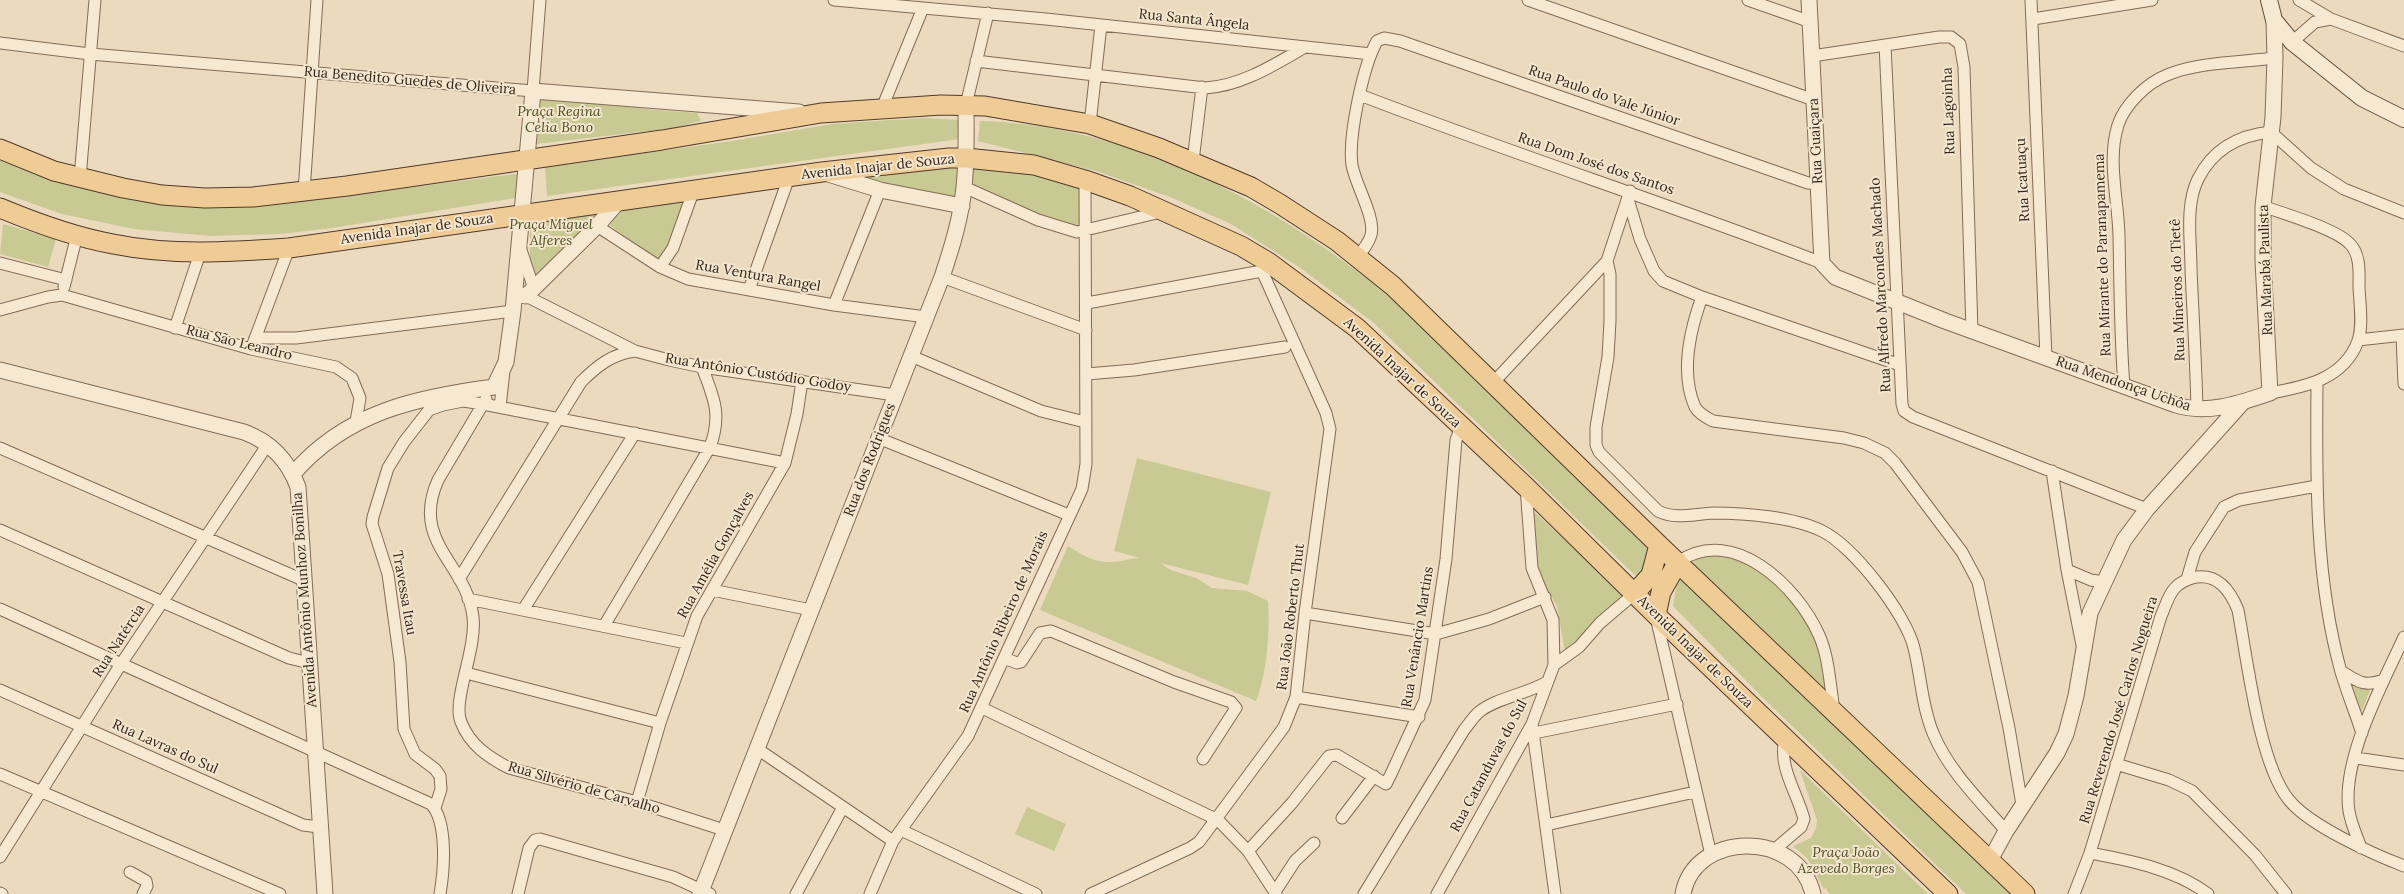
<!DOCTYPE html>
<html>
<head>
<meta charset="utf-8">
<style>
  body { margin:0 }
  canvas { display:block; background:#ecdabe }
</style>
</head>
<body>
<canvas width="2404" height="894"></canvas>
<script>
const g = document.querySelector('canvas').getContext('2d');
g.lineJoin = 'round';
function fill(path, color) { g.fillStyle = color; g.fill(path, 'evenodd'); }
function stroke(path, color, width, dash) { g.strokeStyle = color; g.lineWidth = width; g.lineCap = dash ? 'butt' : 'round'; g.setLineDash(dash || []); g.stroke(path); }
function drawText(font, color, halo, rows, align = 'center') {
  g.font = font + ' Lora,serif'; g.lineWidth = 4; g.setLineDash([]); g.textBaseline = 'middle'; g.strokeStyle = halo; g.fillStyle = color; for (const [text, x, y, turn = 0] of rows) {
    g.save(); g.translate(x, y); g.rotate((+turn || 0) * Math.PI / 180); g.textAlign = isNaN(turn) ? turn : align; if (halo) g.strokeText(text, 0, 0); g.fillText(text, 0, 0); g.restore();
  }
}
fill(new Path2D(`
  M539,95L655,110L697,113L701,121L674,128L536,144Z
  M923,118L961,120L960,139L547,196L545,167L732,141L832,124Z
  M980,121C1136,125 1280,207 1398,303C1435,333 1469,369 1503,402C1554,449 1605,497 1656,545L1641,581L1375,324L1302,269L1231,224L1170,197L1096,171L978,141Z
  M0,155C39,171 77,187 118,197C197,215 279,204 358,194C413,187 468,180 523,173L521,197L332,228L281,234L211,236L134,229L62,214L0,192Z
  M971,158L1085,180V230L1077,231L964,187Z
  M958,167L960,198L934,196L865,179C892,164 928,168 958,167Z
  M686,196L675,233L657,261L606,222L636,202Z
  M606,206L564,251L534,279L530,265V214Z
  M3,224L56,239L48,267L0,254Z
  M1137,458L1271,492L1248,585L1160,563L1171,570L1196,578L1212,588L1247,591L1268,601C1270,630 1267,674 1256,701L1040,610L1068,546C1082,555 1095,563 1112,562C1122,562 1130,558 1140,558L1114,551Z
  M1534,512L1624,594C1616,602 1608,608 1601,615C1588,627 1580,641 1565,652L1557,606L1535,570Z
  M1704,551L1762,566L1820,636L1834,712L1687,571Z
  M1685,576L2012,894H1966L1764,699L1673,606L1677,584Z
  M2348,683L2370,690L2361,713Z
  M1800,770L1928,894H1829L1826,888L1824,889L1807,858L1793,846L1811,838L1816,828L1817,820Z
  M1027,807L1066,824L1054,851L1015,834Z`), '#c8c993');
const minor = new Path2D(`
  M834,0L1046,19L1371,54
  M1528,0L1814,100
  M1748,0L1811,22
  M2031,0L2046,357
  M2299,0L2331,19L2404,46
  M2033,19L2152,0
  M2292,42L2315,22L2331,19
  M0,43L90,54L533,91L540,0
  M1885,45L1902,404L1904,411L1913,417L2147,509
  M1812,56L1939,37H1951L1960,44L1964,67L1972,331
  M976,61L1205,88C1241,86 1274,65 1305,47
  M1360,95C1513,154 1669,204 1822,263
  M966,105L988,13
  M882,108L923,8
  M1090,124L1101,25
  M1193,161L1202,87
  M80,178L95,0
  M964,187L1038,220L1077,232L1161,212
  M1630,191L1607,261L1610,274V321L1608,357L1596,427V445L1599,452L1658,511C1676,520 1693,514 1713,513C1744,513 1794,517 1822,531C1853,546 1906,614 1914,648C1921,676 1922,707 1933,733C1948,770 1980,801 2006,831
  M304,192L317,0
  M1628,199L1640,239L1654,271L1663,281L1702,297L1900,365
  M2263,206C2284,214 2337,229 2350,244C2361,255 2359,274 2359,288C2360,304 2363,326 2358,341C2344,379 2305,387 2270,393
  M597,226L660,267L688,279L834,305L926,317
  M521,250L533,286
  M1357,257C1363,250 1369,243 1371,235C1376,218 1355,184 1352,165C1348,137 1363,66 1377,41L1384,38L1400,41L1808,183L1818,184
  M0,263L66,280
  M660,267L673,248L693,192
  M942,277L1086,330
  M64,287L77,235
  M749,290L789,177
  M526,296L635,351L669,360L702,367L895,395
  M1702,297C1690,330 1680,373 1695,407C1699,414 1707,418 1713,421L1844,438L1864,443L1885,453L1895,463L1962,552L1978,582L2009,728L2022,805
  M1087,303L1262,271
  M834,305L880,190
  M0,310L48,297L62,295L251,349L336,367L352,378L360,398L356,422
  M175,328L200,253
  M2402,336L2404,384
  M255,338H296L513,311
  M2358,340L2404,335
  M253,344L289,248
  M911,356L1041,411L1085,422
  M1087,374L1134,370L1285,347
  M2317,382C2316,478 2315,578 2341,672C2347,692 2355,712 2362,733
  M1492,384L1607,261
  M2124,386C2120,336 2120,285 2119,235C2118,199 2107,160 2118,125C2125,104 2147,83 2167,75C2197,62 2243,62 2275,58
  M486,399L438,480C410,543 467,563 473,617C477,649 452,700 461,722C470,745 488,757 509,768L637,802L724,830
  M500,407L504,371
  M2197,410C2196,363 2193,316 2191,269C2191,240 2185,205 2198,179C2213,149 2240,135 2271,132L2311,168L2344,189L2404,213
  M878,438L1069,515
  M0,448L303,580
  M2052,471L2067,570L2082,645
  M0,530L289,658L309,663
  M1678,562C1733,524 1797,586 1819,635C1829,657 1830,686 1834,710
  M2067,570L2091,580L2104,582
  M459,579L581,382C597,366 612,354 635,351
  M2187,579L2195,552L2224,507L2239,500L2317,486
  M712,590L811,610
  M468,599L686,643
  M0,609L431,804C448,822 444,871 440,894
  M523,610L635,433
  M1305,613L1436,634L1489,619L1545,597
  M1656,617L1711,855
  M604,626L710,447C722,415 714,398 702,367
  M1004,658L1017,663L1021,662L1040,633L1051,631L1174,682L1231,702L1236,708L1234,711L1203,759
  M1554,665L1579,647L1600,623L1634,594
  M2341,671C2358,682 2364,687 2384,680
  M466,673L660,723
  M0,690L303,825L319,827
  M1296,697L1419,717
  M982,708L1218,820L1248,851L1276,894
  M1532,724L1555,894
  M1534,733L1677,704
  M756,748L893,841
  M2356,758L2404,765
  M2116,764L2169,780L2192,791L2255,855L2286,894
  M0,774L280,894
  M637,802L660,723L697,616L785,463L797,414L802,381
  M435,808L441,789L440,776L435,769L415,754L404,729L400,662L388,574L372,524L373,517L388,468L404,442L429,410L443,405L463,401L483,404L785,463
  M1342,818L1374,776
  M1546,825L1695,792
  M901,830L1036,894
  M2361,848C2357,836 2351,824 2349,811C2341,760 2383,683 2404,637
  M1774,850L1801,827L1804,819C1797,792 1778,767 1785,739
  M1248,851L1292,803L1329,756L1337,755L1386,784L1391,774L1425,700L1446,559L1456,440L1461,427
  M2090,853C2131,861 2175,869 2208,894
  M0,857L121,664L268,444
  M130,872L146,881L147,886L143,894
  M1275,892L1295,861L1314,843
  M0,893L2,894
  M518,894L529,848L535,840L540,839L673,877L710,894
  M796,894L843,807
  M870,894L893,841L968,736L1082,489L1086,464L1085,180
  M1091,894L1190,848L1199,842L1284,727L1296,697L1305,613L1330,429L1326,413L1262,271L1268,262
  M1364,894L1464,730C1469,724 1473,717 1479,712C1496,698 1527,694 1547,682
  M1437,894L1532,724L1554,665L1553,620L1532,568L1526,487
  M2074,894L2090,853L2161,616C2165,608 2168,595 2175,588C2179,583 2186,580 2192,578C2217,572 2230,590 2238,610C2247,658 2259,764 2289,800C2310,826 2373,854 2404,866`);
const tertiary = new Path2D(`
  M1809,0L1822,263L1835,277L1945,321L2176,405C2208,415 2240,403 2270,393L2263,261V206L2273,117L2275,58L2274,20
  M825,173L880,190L962,206
  M515,294L526,296L597,226L617,203
  M0,370L244,432C271,442 288,460 298,487L325,894
  M293,474C346,412 417,397 494,387L506,362L513,311L533,91L799,112
  M1989,862L2006,831L2057,753L2066,734L2076,696L2090,613L2124,540L2147,509L2243,402
  M700,894L942,277C952,247 961,218 964,187C967,159 966,132 966,105
  M1683,894C1694,831 1798,829 1813,894`);
const secondary = new Path2D(`
  M2269,0L2274,20L2292,42L2362,98L2404,119`);
const primary = new Path2D(`
  M0,149L54,171L123,188L162,195L205,198L253,197L347,186L662,140L821,113L941,105L985,106L1090,124L1159,148L1251,187L1280,204L1337,241L1393,286L1659,545L2025,894
  M0,208C36,223 74,237 113,244C172,256 230,252 289,248L822,172L949,158H966L1034,165L1085,180L1130,196L1241,246L1268,262L1357,328L1526,487L1656,615L1948,894
  M1634,594L1651,575L1659,545
  M1656,615L1661,592L1678,562`);
stroke(minor, '#846b57', 13);
stroke(tertiary, '#846b57', 17);
stroke(secondary, '#654c3b', 18);
stroke(primary, '#513a2c', 21);
stroke(minor, '#f7e8d1', 11);
stroke(tertiary, '#f7e8d1', 15);
stroke(secondary, '#f7e8d1', 16);
stroke(primary, '#efcb95', 19);
drawText('14px', '#33251c', '#f4e5cd', [
  ["Rua Santa Ângela",1194,20,6],
  ["Rua Benedito Guedes de Oliveira",410,81,5],
  ["Rua Paulo do Vale Júnior",1604,96,19],
  ["Rua Lagoinha",1949,111,-92],
  ["Rua Guaiçara",1816,141,-93],
  ["Rua Dom José dos Santos",1596,164,19],
  ["Avenida Inajar de Souza",878,167,-6],
  ["Rua Icatuaçu",2023,180,-93],
  ["Avenida Inajar de Souza",417,229,-8],
  ["Rua Mirante do Paranapamema",2103,255,-92],
  ["Rua Marabá Paulista",2266,270,-92],
  ["Rua Ventura Rangel",758,276,10],
  ["Rua Alfredo Marcondes Machado",1881,285,-93],
  ["Rua Mineiros do Tietê",2178,290,-92],
  ["Rua São Leandro",239,343,14],
  ["Rua Antônio Custódio Godoy",758,373,9],
  ["Avenida Inajar de Souza",1402,373,43],
  ["Rua Mendonça Uchôa",2123,384,19],
  ["Rua dos Rodrigues",870,460,-69],
  ["Rua Amélia Gonçalves",716,555,-61],
  ["Travessa Itau",404,593,80],
  ["Avenida Antônio Munhoz Bonilha",305,600,-94],
  ["Rua João Roberto Thut",1291,617,-83],
  ["Rua Antônio Ribeiro de Morais",1004,622,-66],
  ["Rua Venâncio Martins",1418,637,-81],
  ["Rua Natércia",119,641,-57],
  ["Avenida Inajar de Souza",1695,652,44],
  ["Rua Reverendo José Carlos Nogueira",2119,710,-73],
  ["Rua Lavras do Sul",165,747,24],
  ["Rua Catanduvas do Sul",1489,766,-62],
  ["Rua Silvério de Carvalho",584,788,16]
]);
drawText('italic 14px', '#484f23', '#f4e5cd', [
  ["Praça Regina",559,112],
  ["Celia Bono",559,128],
  ["Praça Miguel",551,225],
  ["Alferes",551,241],
  ["Praça João",1846,853],
  ["Azevedo Borges",1846,869]
]);
</script>
</body>
</html>
